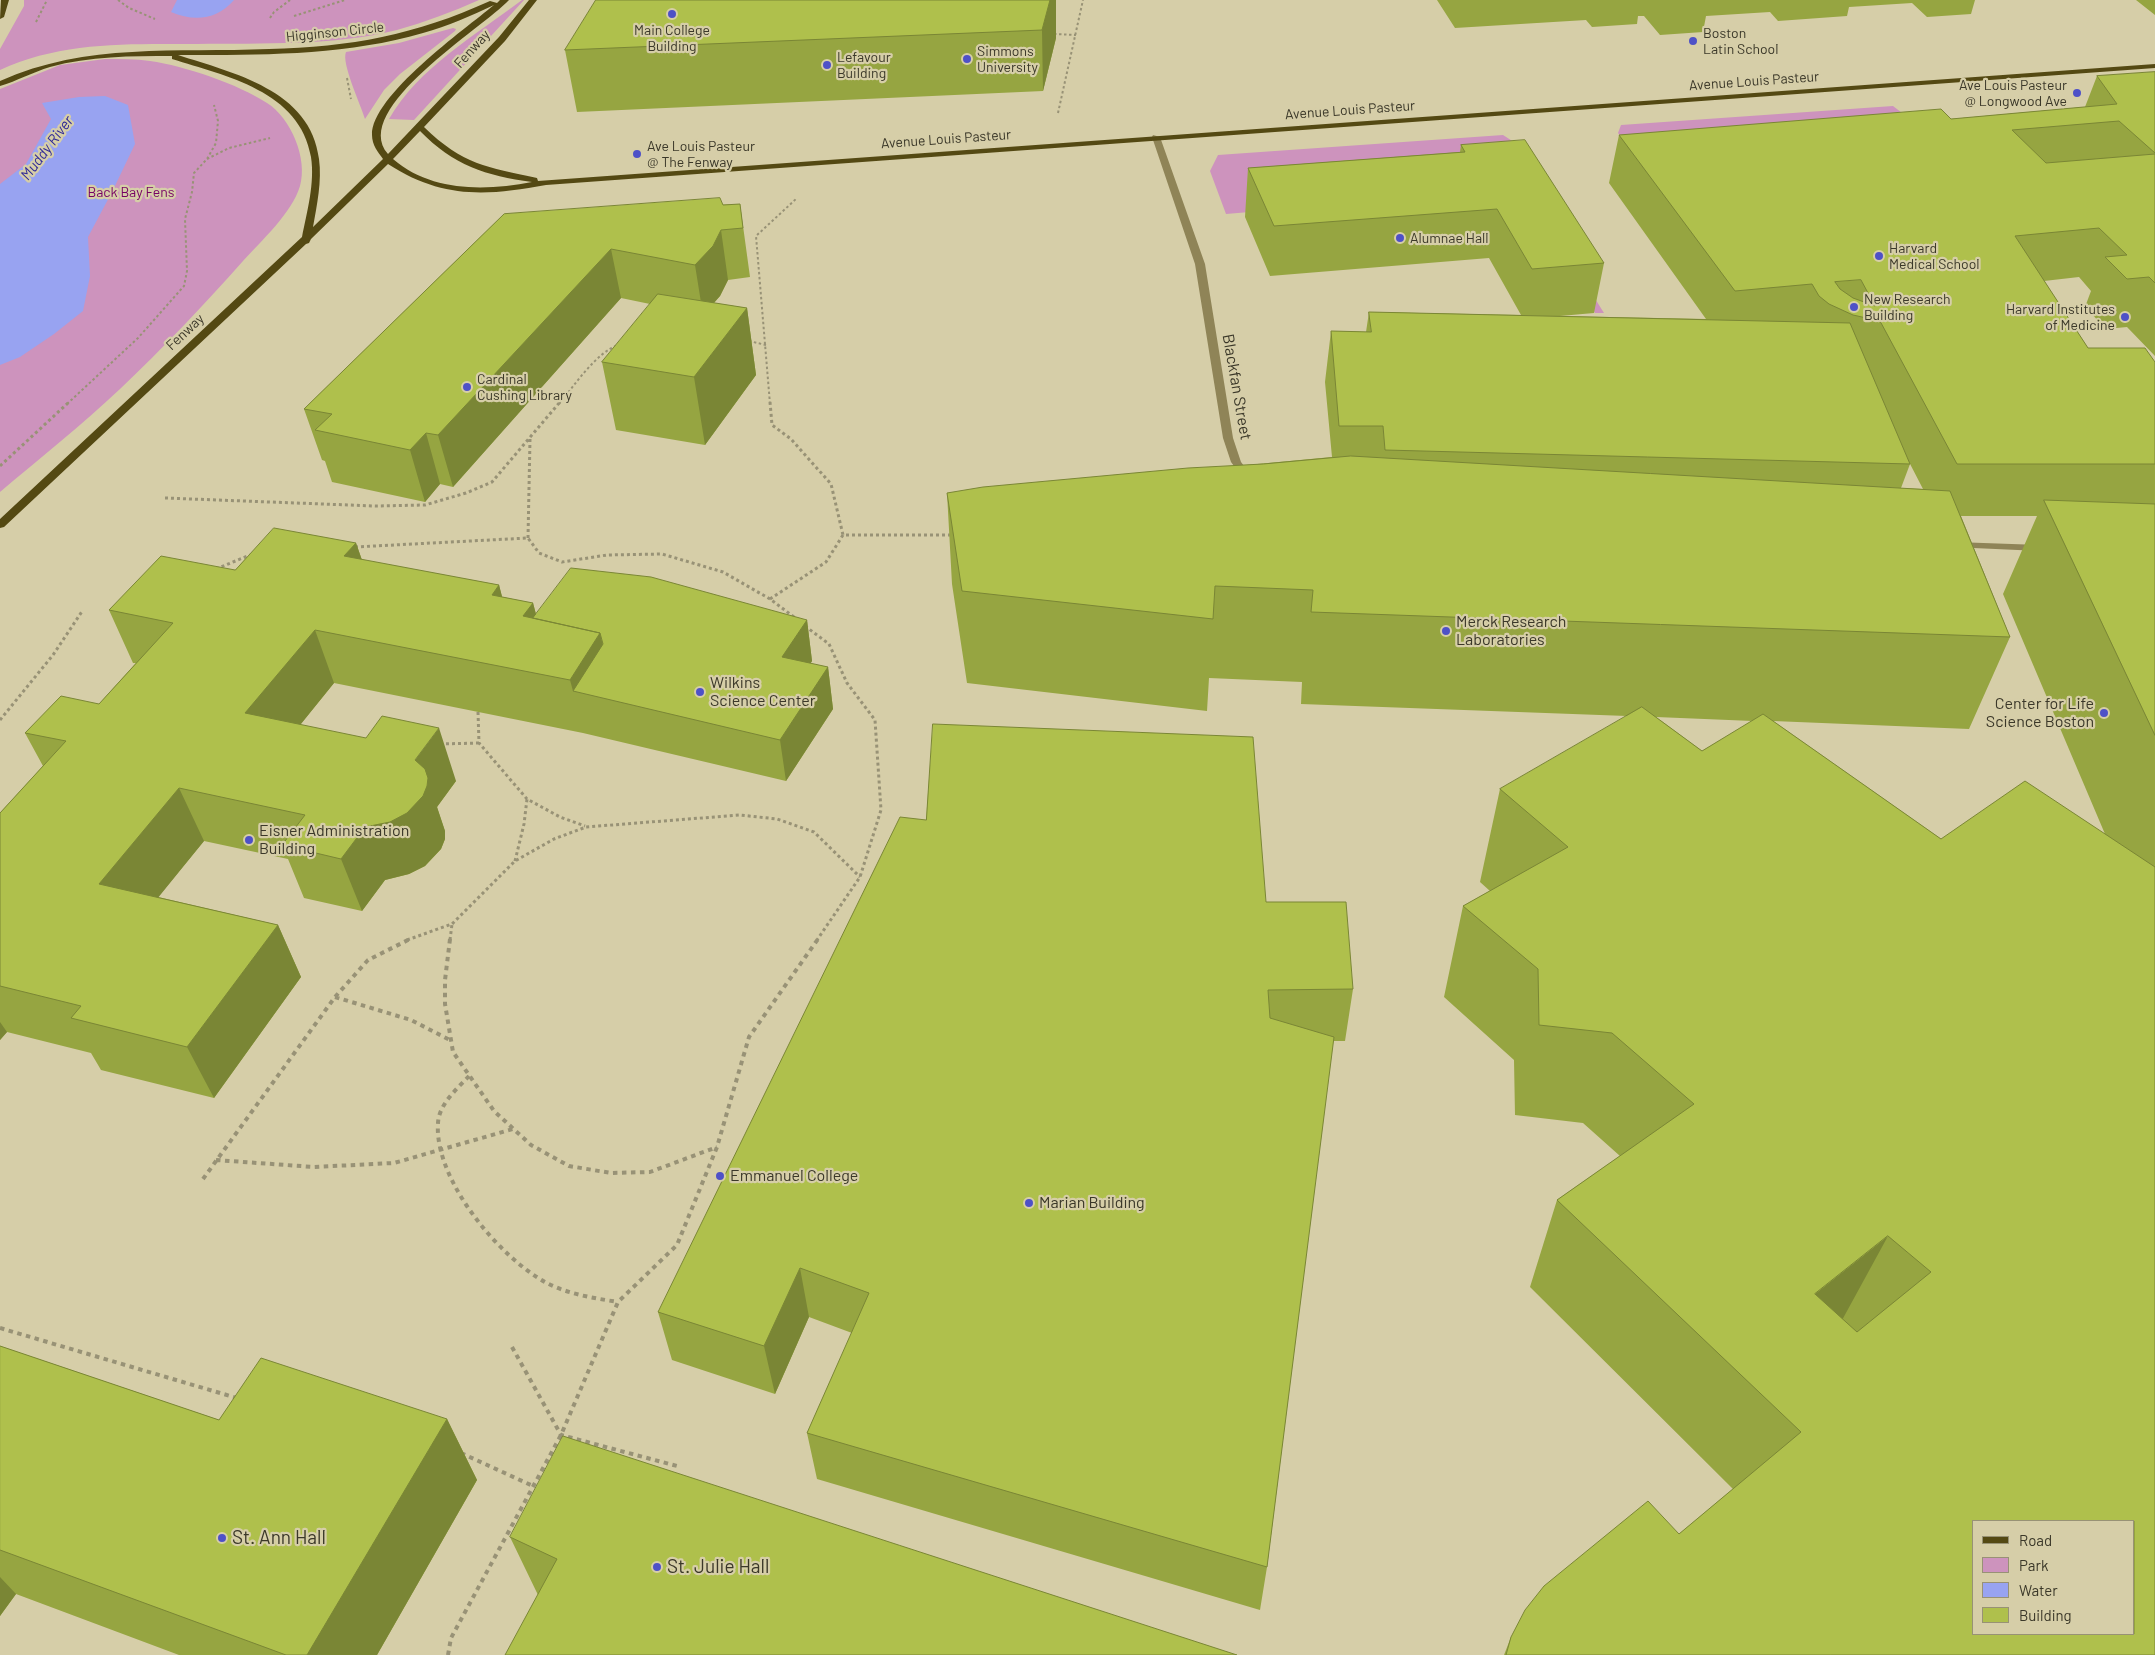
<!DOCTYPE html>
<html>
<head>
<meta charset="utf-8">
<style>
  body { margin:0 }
  #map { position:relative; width:2155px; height:1655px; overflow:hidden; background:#d6cea8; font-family:Barlow,sans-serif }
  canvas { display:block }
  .legend { position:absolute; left:1972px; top:1520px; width:162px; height:115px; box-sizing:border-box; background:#d6cea8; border:1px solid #989275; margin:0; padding:6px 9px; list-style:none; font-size:15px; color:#3b3829 }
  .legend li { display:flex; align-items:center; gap:10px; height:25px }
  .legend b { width:25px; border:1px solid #989275 }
</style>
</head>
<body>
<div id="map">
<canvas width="2155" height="1655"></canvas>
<ul class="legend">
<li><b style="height:6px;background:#544913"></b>Road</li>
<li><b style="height:14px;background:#cd93bd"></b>Park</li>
<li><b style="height:14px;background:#98a3f1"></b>Water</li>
<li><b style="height:14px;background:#afc04c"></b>Building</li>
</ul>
</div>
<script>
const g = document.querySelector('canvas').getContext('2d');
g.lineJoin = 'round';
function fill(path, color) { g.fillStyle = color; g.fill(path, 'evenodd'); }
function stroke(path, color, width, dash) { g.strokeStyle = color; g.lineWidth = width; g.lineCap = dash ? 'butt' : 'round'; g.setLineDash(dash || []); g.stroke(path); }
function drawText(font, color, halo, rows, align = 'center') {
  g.font = font + ' Barlow,sans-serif'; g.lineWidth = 4.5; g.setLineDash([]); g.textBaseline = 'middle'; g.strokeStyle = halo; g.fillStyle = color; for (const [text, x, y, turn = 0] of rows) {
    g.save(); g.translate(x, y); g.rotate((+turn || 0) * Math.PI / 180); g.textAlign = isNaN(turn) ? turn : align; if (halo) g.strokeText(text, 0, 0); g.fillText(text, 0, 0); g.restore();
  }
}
fill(new Path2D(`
  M24,0H479C452,12 425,22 397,30C333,46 263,43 197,44C130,44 62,41 0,70V49L24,6Z
  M522,0H524L414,120L389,119C418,68 476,35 522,0Z
  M453,28L456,29L455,31L400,74L384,90L365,119C361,105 341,63 346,52L399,43Z
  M105,59C120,59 136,59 150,61C185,66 238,84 267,103C291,118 308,159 300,186C292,213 261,241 243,261C204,305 163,348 120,389C82,425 40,458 0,492V89L60,65Z
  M1893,106L1906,116L1649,175L1618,133L1621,125Z
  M1503,135L1517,144L1535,203L1604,313H1595L1512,185L1438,196L1226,214L1210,171L1218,155Z`), '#cd93bd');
fill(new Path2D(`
  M177,0H234C217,20 194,22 171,12Z
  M105,96L128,105L135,144L113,190L88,237L90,276L83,311L54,334L20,357L0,365V184L26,164L51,119L42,103L79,97Z`), '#98a3f1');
stroke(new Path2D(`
  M118,0L129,8L155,19
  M294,16L345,0
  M270,18L274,12L290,0
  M36,22L47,0
  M1054,34L1076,35
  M347,78L351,99
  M1058,113L1083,0
  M207,159L229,148L270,138
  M749,341L766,345
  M67,404L138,338L184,286L187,271L185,219L192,192L194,173L207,159L216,143L218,121L214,105
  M559,404C574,386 597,351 619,345
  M770,404L756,236L796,199`), '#989276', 2, [2.5, 2.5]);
stroke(new Path2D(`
  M770,402L772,425L791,439L831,484L843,535
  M0,466L69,402
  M165,498L375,506L425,505L466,493L492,482L560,402
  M528,538L530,439
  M355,547L528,538L539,553L562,562L607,555L662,554L723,572L770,599
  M216,569L250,555
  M794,617L770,599L826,562L843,535H953
  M805,626L829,644L847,683L875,720L881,810L860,877L817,940
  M478,712L479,743L527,799L560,817L585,826
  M0,720L53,655L83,610
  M440,744L479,743
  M515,861L524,824L527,799
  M407,940L452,924L515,861L554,839L586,827L740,815L777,819L814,832L860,877
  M450,940L452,924`), '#989276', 3, [3, 3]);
stroke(new Path2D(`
  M450,939L445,980V1004L453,1052L494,1111L531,1145L569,1166L611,1173L650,1172L717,1147
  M335,997L411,1020L450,1040
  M469,1076C457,1089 439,1104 438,1123C434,1179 498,1256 545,1282C567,1294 593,1298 618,1302
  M216,1160L314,1167L394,1163L513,1129
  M203,1179L335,997L368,960L410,939
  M0,1328L237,1398
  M512,1347L561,1435L677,1466
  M461,1453L533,1486
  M448,1655L451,1638L561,1435L618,1302L677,1245L717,1147L749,1037L818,939`), '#989276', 4, [4.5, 4.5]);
fill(new Path2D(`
  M1153,135L1160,137L1205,264L1233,438L1241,462L1254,479L1253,481H1245L1231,462L1223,438L1195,264L1152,137Z
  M1955,542L2040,545L2045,548L2040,551L1951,547L1950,545Z`), '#8f8457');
fill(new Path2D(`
  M1,0H9L4,17L0,19Z
  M500,0H509C483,28 349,109 388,154L499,37L529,0H537L505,41L424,127C463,165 487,167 537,178L538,181L2155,64V68L546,185C486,196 442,199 388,164L311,239L309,243L306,244L4,527L0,528V519L302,237C307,212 315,183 311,157C300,91 226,76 172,59V56C131,56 90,56 50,67C33,72 17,81 0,86V81C87,42 176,53 269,49C351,47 415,35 490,1L497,3ZM494,5C465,29 371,96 372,135C372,145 378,152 383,159L313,227C317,205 322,181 319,159C311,90 233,73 178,55C260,55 344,56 423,33C448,26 471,16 494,5ZM420,131C453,165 486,176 532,182C485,191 431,192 393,159Z`), '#544913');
fill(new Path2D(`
  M596,0H1056V38L1043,91L577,112L565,50Z
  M1437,0H1975L1971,14L1927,17L1912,3L1849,7L1847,16L1778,21L1770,12L1706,16L1703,32L1660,35L1644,16H1638L1637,24L1592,27L1586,20L1455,28Z
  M2136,0H2155V15Z
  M2155,72V356L2127,327L2106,329L2085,307L2091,291L2079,277L2044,281L2088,348L2155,362V1655H1504L1511,1637L1679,1534L1733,1489L1530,1287L1557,1200L1620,1156L1583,1123L1515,1115L1514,1060L1444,997L1463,906L1490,891L1480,882L1500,789L1627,716L1301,704L1302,682L1209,678L1207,711L967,683L952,584L947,493L1332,457L1325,382L1331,331L1366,332L1369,312L1521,315L1489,258L1270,276L1245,217L1248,168L1460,152L1461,145L1604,263L1594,313L1560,316L1706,319L1609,183L1619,135L1951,119L2085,107L2097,76ZM1908,460L1923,489L1901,488L1910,464ZM1961,516H2037L2003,594L2105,834L1941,839L1773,721L1969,729L2010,637ZM1656,717L1753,721L1702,751Z
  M740,204L750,277L728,280L720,296L714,303L747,308L756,375L705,445L616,430L602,362L650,304L621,298L453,487L440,484L425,502L332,482L325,461L322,460L304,409L504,214Z
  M356,543L362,560L499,585L502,597L533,603L536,614L807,620L812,661L810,664L828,667L833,709L786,781L583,733L334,683L300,725L456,781L437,807L445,831V839L441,849L425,866L409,874L385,880L362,911L304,898L288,859L204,841L158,897L278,925L301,977L214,1098L101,1070L91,1053L7,1032L0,1040V813L43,766L25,733L99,704L136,663H133L109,610L235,570Z
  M1266,902L1353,989L1345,1041H1333L1267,1567L1260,1610L817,1479L807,1433L852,1333L809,1317L775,1394L672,1360L658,1312Z
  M0,1346L219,1420L447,1419L477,1480L377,1655H179L16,1594L0,1616Z
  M510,1537L1237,1655L538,1595Z`), '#96a541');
fill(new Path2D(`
  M1050,0H1056V38L1043,91L1042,30Z
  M721,230L728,280L720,296L703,315L695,265Z
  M611,249L621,298L453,487L438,435Z
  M747,308L756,375L705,445L694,377Z
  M426,433L440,484L425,502L410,450Z
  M356,543L374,595L344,556Z
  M499,585L513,638L492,595Z
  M533,603L540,630L523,616Z
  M807,620L812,661L788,699L782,657Z
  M315,630L334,683L267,766L245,713Z
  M600,633L612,686L573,691L570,680Z
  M828,667L833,709L786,781L780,740Z
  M439,728L456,781L437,807L445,831V839L441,849L425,866L409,874L385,880L362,911L341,859Z
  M179,788L204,841L127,936L99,884Z
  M278,925L301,977L214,1098L187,1047Z
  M0,1022L7,1032L0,1040Z
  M1888,1236L1841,1322L1815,1294Z
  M800,1268L809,1317L775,1394L764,1346Z
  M447,1419L477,1480L377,1655H307Z
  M0,1577L16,1594L0,1616Z`), '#7a8635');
const building = new Path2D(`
  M596,0H1050L1042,30L565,50Z
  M2155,72V153L2119,121L2012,130L2046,163L2155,154V283L2149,277L2127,279L2105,257L2127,255L2099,228L2015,236L2088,348H2145L2155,362V464H1957L1880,321L1853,315L1829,304L1819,296L1812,284L1735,291L1619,135L1941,109L1951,119L2117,104L2097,76ZM1861,280L1875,306L1853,298L1840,289L1835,282Z
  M1525,140L1604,263L1532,269L1497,209L1274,226L1248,168L1465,152L1461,145Z
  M720,198L723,205L740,204L743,228L721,230L713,246L695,265L611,249L438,435L426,433L410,450L315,430L332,414L304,409L504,214Z
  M658,294L747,308L694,377L602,362Z
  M1369,312L1850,323L1910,464L1385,450L1383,426H1339L1331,331L1371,332Z
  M1351,456L1950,491L2010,637L1311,612L1313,590L1215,586L1213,619L962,591L947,493L983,487L1188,468L1263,464Z
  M2044,500L2155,504V735Z
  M274,528L356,543L344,556L499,585L492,595L533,603L523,616L600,633L570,680L315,630L245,713L366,738L382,716L439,728L415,760L425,769L428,778L427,786L423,796L407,813L390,822L365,827L341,859L282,845L305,815L179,788L99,884L278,925L187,1047L71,1018L81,1006L0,986V813L66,741L25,733L61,696L99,704L173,623L109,610L161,556L235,570Z
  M571,568L651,577L807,620L782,657L828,667L780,740L573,691L603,644L600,633L533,618Z
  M1642,707L1702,751L1763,714L1941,839L2025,781L2155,867V1655H1506L1511,1637L1525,1610L1544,1586L1648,1501L1679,1534L1801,1432L1557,1200L1694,1104L1612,1033L1539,1025L1538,969L1463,906L1568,847L1500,789ZM1888,1236L1931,1272L1857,1332L1815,1294ZM1974,1521H2134V1634H1974Z
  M933,724L1253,737L1266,902H1346L1353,989L1268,990L1270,1018L1334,1037L1267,1567L807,1433L869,1293L800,1268L764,1346L658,1312L900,817L926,820Z
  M0,1346L219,1420L261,1358L447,1419L307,1655H286L0,1550Z
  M563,1436L1237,1655H505L557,1559L510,1537Z`);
fill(building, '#afc04c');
stroke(building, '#7a8635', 1);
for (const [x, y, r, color] of [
  [672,14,5,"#4e51c7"],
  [1693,41,5,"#4e51c7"],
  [967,59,5,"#4e51c7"],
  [827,65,5,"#4e51c7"],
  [2077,93,5,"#4e51c7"],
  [637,154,5,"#4e51c7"],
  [1400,238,5,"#4e51c7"],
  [1879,256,5,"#4e51c7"],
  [1854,307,5,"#4e51c7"],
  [2125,317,5,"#4e51c7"],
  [467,387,5,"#4e51c7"],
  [1446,631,5,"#4e51c7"],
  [700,692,5,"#4e51c7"],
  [2104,713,5,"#4e51c7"],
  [249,840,5,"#4e51c7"],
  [720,1176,5,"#4e51c7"],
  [1029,1203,5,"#4e51c7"],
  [222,1538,5,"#4e51c7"],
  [657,1567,5,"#4e51c7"]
]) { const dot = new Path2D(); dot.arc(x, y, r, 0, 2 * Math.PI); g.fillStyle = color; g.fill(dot); stroke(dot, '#d6cea8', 2); }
drawText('14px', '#3b3829', '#d6cea8', [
  ["Main College",672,30,"center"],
  ["Building",672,46,"center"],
  ["Boston",1703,33],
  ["Latin School",1703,49],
  ["Simmons",977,51],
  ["University",977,67],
  ["Lefavour",837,57],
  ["Building",837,73],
  ["Ave Louis Pasteur",2067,85,"right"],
  ["@ Longwood Ave",2067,101,"right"],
  ["Ave Louis Pasteur",647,146],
  ["@ The Fenway",647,162],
  ["Alumnae Hall",1410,238],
  ["Harvard",1889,248],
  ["Medical School",1889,264],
  ["New Research",1864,299],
  ["Building",1864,315],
  ["Harvard Institutes",2115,309,"right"],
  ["of Medicine",2115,325,"right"],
  ["Cardinal",477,379],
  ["Cushing Library",477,395]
], 'left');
drawText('14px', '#3b3829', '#d6cea8', [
  ["Higginson Circle",335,32,-6],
  ["Fenway",472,49,-48],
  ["Avenue Louis Pasteur",1754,81,-4],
  ["Avenue Louis Pasteur",1350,110,-4],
  ["Avenue Louis Pasteur",946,139,-4],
  ["Fenway",185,332,-43]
]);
drawText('14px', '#760064', '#d6cea8', [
  ["Back Bay Fens",131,192]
]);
drawText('italic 15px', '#302997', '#d6cea8', [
  ["Muddy River",47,148,-53]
]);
drawText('16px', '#3b3829', '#d6cea8', [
  ["Blackfan Street",1237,387,80]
]);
drawText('16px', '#3b3829', '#d6cea8', [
  ["Merck Research",1456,622],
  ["Laboratories",1456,640],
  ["Wilkins",710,683],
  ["Science Center",710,701],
  ["Center for Life",2094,704,"right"],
  ["Science Boston",2094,722,"right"],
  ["Eisner Administration",259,831],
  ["Building",259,849],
  ["Emmanuel College",730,1176],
  ["Marian Building",1039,1203]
], 'left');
drawText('19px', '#3b3829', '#d6cea8', [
  ["St. Ann Hall",232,1538],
  ["St. Julie Hall",667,1567]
], 'left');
</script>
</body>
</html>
